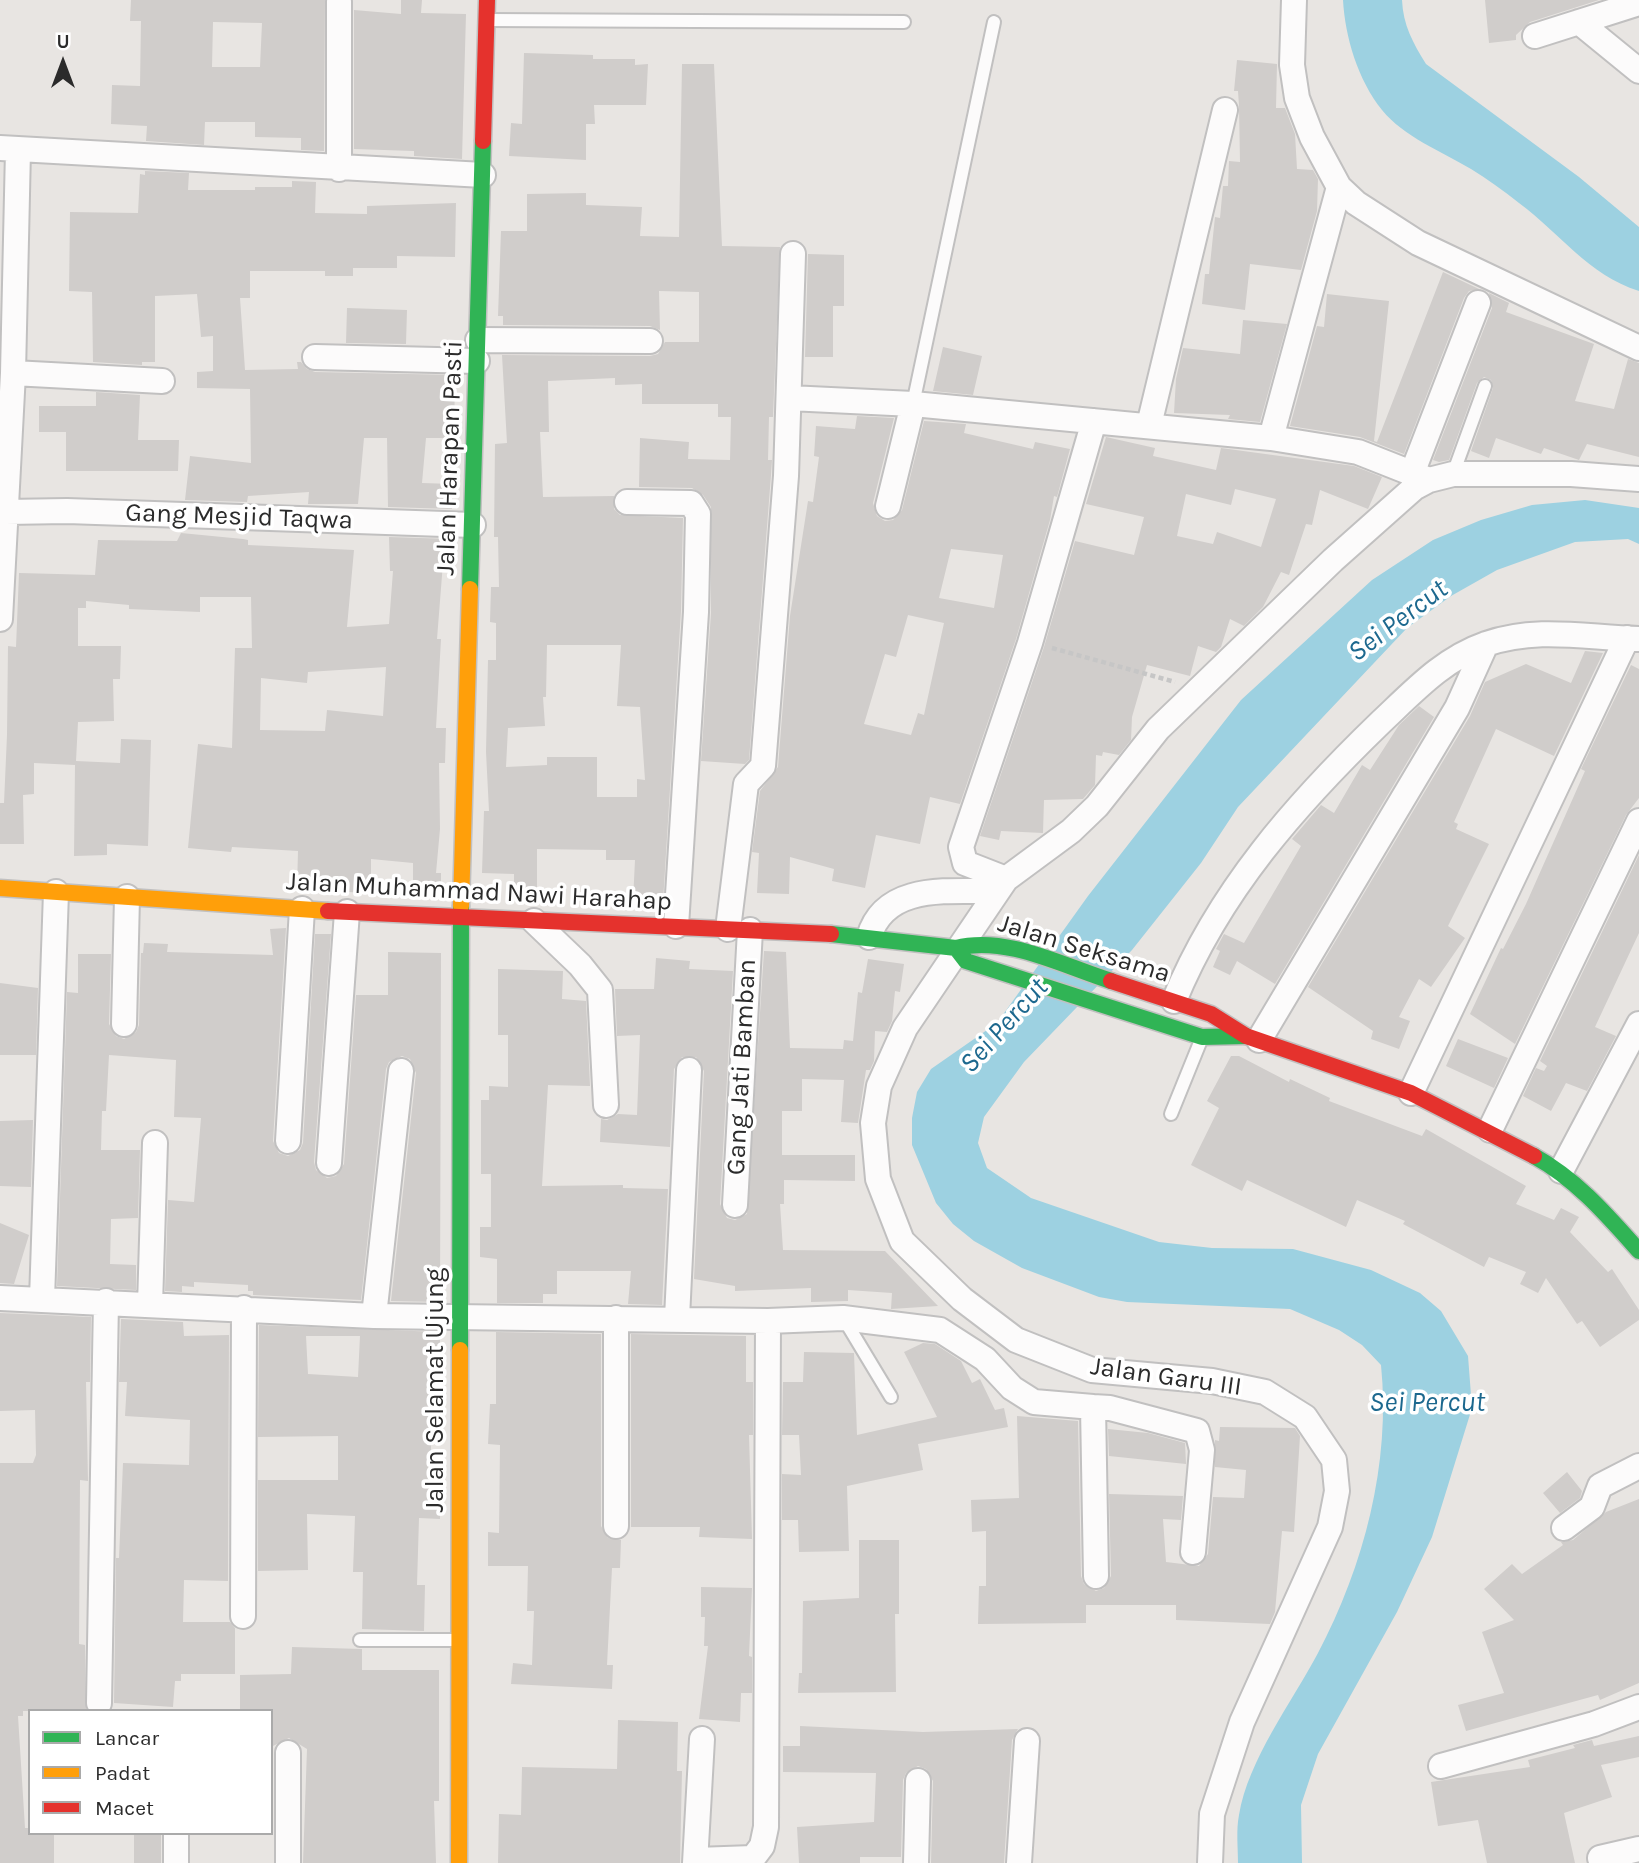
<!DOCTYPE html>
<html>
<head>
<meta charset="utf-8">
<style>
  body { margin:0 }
  #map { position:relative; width:1639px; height:1863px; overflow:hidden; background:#e8e5e2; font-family:Karla,sans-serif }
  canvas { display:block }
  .legend { position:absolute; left:28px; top:1709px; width:245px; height:126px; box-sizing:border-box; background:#fff; border:2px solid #aaa; margin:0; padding:9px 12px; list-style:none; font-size:21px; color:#2b2b2b }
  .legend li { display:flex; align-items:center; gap:14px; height:35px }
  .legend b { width:35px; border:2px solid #aaa }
  .north { position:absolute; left:28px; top:28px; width:70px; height:70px; -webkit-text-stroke:5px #fff; paint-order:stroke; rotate:0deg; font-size:19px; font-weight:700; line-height:28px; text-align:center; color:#2b2b2b }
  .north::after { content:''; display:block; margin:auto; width:24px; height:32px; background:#2b2b2b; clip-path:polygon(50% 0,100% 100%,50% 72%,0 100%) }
</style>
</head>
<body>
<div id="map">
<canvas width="1639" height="1863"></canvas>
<ul class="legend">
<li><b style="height:9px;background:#30b455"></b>Lancar</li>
<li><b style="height:9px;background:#ff9f0a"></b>Padat</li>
<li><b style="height:9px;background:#e5322d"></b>Macet</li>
</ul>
<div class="north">U</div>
</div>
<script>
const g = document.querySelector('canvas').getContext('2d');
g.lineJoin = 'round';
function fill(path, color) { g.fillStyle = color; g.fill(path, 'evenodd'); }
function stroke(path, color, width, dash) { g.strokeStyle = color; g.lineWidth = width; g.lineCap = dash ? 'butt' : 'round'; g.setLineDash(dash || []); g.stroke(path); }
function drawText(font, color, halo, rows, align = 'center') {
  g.font = font + ' Karla,sans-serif'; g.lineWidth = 7; g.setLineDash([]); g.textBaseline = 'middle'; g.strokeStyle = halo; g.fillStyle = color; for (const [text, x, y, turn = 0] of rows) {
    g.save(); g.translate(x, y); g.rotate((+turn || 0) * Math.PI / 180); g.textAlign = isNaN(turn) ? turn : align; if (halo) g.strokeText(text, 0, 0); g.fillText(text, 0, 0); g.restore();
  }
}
fill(new Path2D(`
  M1343,0H1402C1403,25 1413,43 1426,64L1579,177L1639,227V291C1588,275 1560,233 1519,203C1504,191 1487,179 1471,169C1441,151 1404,137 1382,110C1358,80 1345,37 1343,0Z
  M1585,500L1639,508V544L1628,539L1575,542L1497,570L1451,596L1407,628L1238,807L1201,863L1132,950L1024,1062L984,1117L978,1143L987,1168L1031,1198L1159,1242L1212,1248L1293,1249L1371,1270L1420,1293L1441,1311L1468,1356L1472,1408L1432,1537L1397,1612L1318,1754L1301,1805L1302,1863H1238C1238,1847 1236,1830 1239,1815C1248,1760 1292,1702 1318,1653C1364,1566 1391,1463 1381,1365L1362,1345L1339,1330L1290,1309L1127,1302L1099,1297L1022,1268L974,1241L953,1224L936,1203L912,1145V1118L917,1092L931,1069L997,1023L1088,896L1241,700L1372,580L1433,540L1481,520L1532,505Z`), '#9dd1e1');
fill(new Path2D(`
  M131,0H325L324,151L301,150V138L255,137V122H205L204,145L146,141L147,126L111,124L112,85L140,86L141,21H130ZM213,22L262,23L260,67H212Z
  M401,0H422L421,13L466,14L462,159L414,156V151L354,149V10L401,14Z
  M1485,0H1599L1530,22L1516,35V40L1489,43Z
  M524,53L593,55V59H635V65L648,64L646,105H594L595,124H586V160L509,156L511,123L522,124Z
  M1237,60L1277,64L1276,108H1285L1295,134L1297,169L1313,170L1318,179L1317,211L1301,270L1250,264L1245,310L1202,304L1205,274H1209L1215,217L1220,218L1223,186H1228L1229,161L1240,162L1239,106L1238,91H1234Z
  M682,64H714L722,246L780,247L773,417H769L768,460H772L771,475L749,760L745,764L701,761L711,613V507L703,495L692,488L639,487L640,438L689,442L688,459L730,460L731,417H718V404H642V384L615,385V378L548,381L549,432H540L543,497L614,496V509L620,515L683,518L681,611L663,902L633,901L635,860H606V850L537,849V896H514V874L482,873L484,811H489L486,752L488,660H496V623L490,622L491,587H499L498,537H494L495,444L507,443L502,355L650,356L658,354L665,342H699V292L659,291L660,330L650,326L503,325V316H498L501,231H527V194L586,193V205L642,207L640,236L679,237ZM547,645H621L617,706L640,707L645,780L637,779V797H597V757H547V765L506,767L508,728L545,726L543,697H546Z
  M145,171L189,173L188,190H255V187H292V181L316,182L315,213L367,214V206L456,203L455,257L397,256V268H353V276H325V271H250V298H240L245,370L298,369L297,362H301L307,369L315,372L455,375L454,438H426L422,483L453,484L452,509L388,507L387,438H364L358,504H308L309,492L248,496L247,502L185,500L190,456L251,463L250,389L197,388V372L213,371V336L201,337L197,294L155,296V362H142V365L93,362L92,292L69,291L70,212L138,213L140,174L145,175Z
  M808,254L844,255V306H833V357H805Z
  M1443,272L1479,289L1469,291L1464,298L1404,454L1360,437L1290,426L1317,326L1324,327L1327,294L1389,301L1374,441L1377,442Z
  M1489,293L1509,303L1506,312L1594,344L1575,401L1614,409L1628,359L1639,363V457L1587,444L1579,460L1544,448L1541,454L1496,438L1489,458L1471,451L1493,388L1491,380L1484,377L1477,383L1449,460L1439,462L1433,460L1492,308Z
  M347,308L407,310L406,344L346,343Z
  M1243,320L1287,324L1260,422L1228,419L1230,415L1174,413L1176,379L1183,348L1240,354Z
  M943,347L982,356L973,395L933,391Z
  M96,392L140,395L138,440H179L178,471H66V432H39V406H96Z
  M857,416L894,418L873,503L877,516L885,521L893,520L902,510L924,421L966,424L964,433L1033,449L1035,442L1070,449L1057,497L1054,496L1050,520L1016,639L960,804L930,797L920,844L876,835L865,888L832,881L834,869L790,857L789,894L757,893L759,853L752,852L760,791L778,767L790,616L808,501L813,502L819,457L814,456L816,426L855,429ZM951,549L1003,555L994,608L939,598ZM908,615L944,623L924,715L918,713L911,735L864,724L885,654L896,657Z
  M1106,437L1155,448L1153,456L1216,470L1221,448L1354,466L1382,477L1368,509L1320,490L1312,525L1306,524L1289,575L1281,572L1263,607L1244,626L1230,619L1221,647L1216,652L1198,646L1190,676L1147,665L1132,717L1131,740L1119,755L1103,752L1102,756L1096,755L1095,785L1083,799L1044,800L1043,833L1001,831L999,840L980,836L1044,647L1075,541L1134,555L1144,517L1086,504ZM1235,489L1276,499L1261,547L1217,532L1213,544L1177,536L1186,494L1231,505Z
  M181,533L243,539L248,540V545L354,550L347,627L389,624L393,571H390L389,537L452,539L451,551L444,550L437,639H441L436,728H446L445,763H439L440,829L436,873H441V896L413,895V863L371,859V893L348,892L297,888L298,851L232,847L231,852L188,848L198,744L232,748L235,648H252L251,597H200V612L129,609V605L86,601V608H78V646H121L120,679H113L114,721L78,722L76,761L120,763L121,739L151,740L148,846L107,844V855L74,856L75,765L34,763V794L23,795L24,844H0V803H4L7,735L8,646L16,647L19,573L95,575L98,540L177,541ZM386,667L383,716L327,710L325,731L260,730L261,678L307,683L308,672Z
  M1585,651L1603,653L1554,756L1496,729L1454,822L1458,824L1456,829L1489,844L1448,926L1465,938L1431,987L1419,979L1399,1017L1410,1021L1399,1049L1371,1039L1373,1031L1308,987L1470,716L1485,682L1526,664L1571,683Z
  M1631,665L1639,669V798L1626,815L1515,1044L1470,1014L1501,948L1503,949L1526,904L1585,771L1581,769Z
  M1419,706L1434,717L1275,984L1237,961L1230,975L1213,967L1220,951L1216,949L1224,934L1244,943L1301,846L1292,839L1321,805L1334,813L1362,765L1370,770L1399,725Z
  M1639,855V933L1595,1027L1616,1036L1587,1091L1566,1083L1551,1111L1523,1096L1536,1068L1544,1071L1547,1066L1540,1061Z
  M286,928L273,1141L279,1153L288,1156L300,1150L303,1143L315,934H331L314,1162L316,1170L327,1178L336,1176L344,1164L356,995H388V952L441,953L440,1302L391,1301L416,1073L410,1059L402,1056L389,1062L386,1069L361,1300L253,1295V1291H248V1285L194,1282V1287L182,1286V1292L165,1291L168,1200L194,1202L201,1118L174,1117L176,1060L109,1055L106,1111H102L101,1150H140L138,1218L111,1219L110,1264L136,1265V1290L57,1286L67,992L78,993V954H111L109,1024L116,1036L124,1039L136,1032L139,1025L141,953H143L144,943L168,944L167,952L273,955L270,929Z
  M764,951L786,952L790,1048L843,1049L844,1040L853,1041L858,992L862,993L868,959L904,964L900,992L895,991L892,1021L887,1032L875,1031L874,1061L870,1070H866L858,1123L841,1122L844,1080L802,1079V1111H782V1155H855V1181L784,1180V1204H780L783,1250L885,1251L938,1306L891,1309L892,1293L848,1290V1301L811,1302V1288L735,1291V1286L694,1279L704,1071L696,1057H682L674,1069L670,1147L600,1142L601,1119L607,1120L618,1114L637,1115L640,1035L617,1036L615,989H654L656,958L690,961L689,969L733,971L720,1204L727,1218L735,1220L747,1214Z
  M498,969L563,971L562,999L586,1001L590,1086L548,1085L542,1186L623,1185V1188L668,1189L662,1305L628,1304L631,1271H557V1294H543V1303H497V1259L480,1257V1227H491V1174H481V1100H489V1086L508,1087V1035H498Z
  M0,983L38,988L36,1055H0Z
  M1458,1039L1508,1058L1494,1088L1446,1066Z
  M1231,1056H1239L1289,1082L1290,1079L1330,1098L1329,1101L1422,1136L1426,1129L1526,1186L1516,1204L1554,1220L1561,1208L1579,1217L1570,1232L1608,1272L1612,1269L1639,1310V1320L1600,1347L1582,1321L1577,1324L1546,1278L1538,1293L1520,1284L1526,1272L1489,1257L1484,1267L1403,1224L1405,1221L1357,1200L1346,1227L1247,1180L1242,1191L1191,1165L1219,1108L1207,1101Z
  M33,1120L31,1187L0,1186V1121Z
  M0,1223L29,1235L14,1284L0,1283Z
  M0,1313L91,1317L90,1382H86L88,1481L80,1480L79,1644L85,1645L86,1711H23V1716H18L25,1828H30V1833H54V1863H0V1463H33L36,1455L35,1410L0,1411Z
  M121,1319L183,1322L184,1336L229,1335L228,1581L184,1580L183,1622H230L235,1628V1674H181V1681H175L173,1707L114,1703L116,1558H119L123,1463L189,1465L190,1420L125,1416L127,1382H119Z
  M259,1325L440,1332V1401L431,1400V1468L440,1469V1519L419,1518L417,1585H425L424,1631L362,1629L363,1572H353L355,1516L307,1514L308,1570L258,1571V1480H338V1436L258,1437ZM306,1336H360L358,1377L308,1374Z
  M496,1332L601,1334V1526L608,1538L621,1540L620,1568H612L607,1665H613L612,1689L511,1684L513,1663L532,1665L534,1611H527L528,1566H488V1532L499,1533L500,1445L488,1444L490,1404H496Z
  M631,1334L746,1336V1382H753V1435H749L752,1539L699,1537L700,1527H631Z
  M923,1343L935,1344L961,1361L972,1383L980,1379L995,1410L1004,1408L1008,1427L918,1444L923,1470L847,1486L849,1551L799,1552L798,1520H782V1474L801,1475L799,1435H782L783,1382H803L804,1352L854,1353L857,1435L937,1417L904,1352Z
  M1017,1416L1078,1421L1081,1576L1084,1584L1096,1591L1104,1588L1111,1576L1109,1494L1183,1496L1181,1520L1163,1519L1166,1562L1199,1566L1208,1554L1213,1497L1244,1498L1246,1470L1215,1467V1440L1219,1441L1220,1427L1295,1428L1300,1436L1294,1532L1282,1531L1275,1612L1270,1624L1176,1620V1605H1086V1623L978,1624L979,1586H986V1531L972,1532L971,1500L1019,1498Z
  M1108,1429L1148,1433L1185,1443L1186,1464L1109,1456Z
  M1567,1472L1582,1491L1580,1498L1560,1513L1543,1493Z
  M1639,1499V1683L1600,1700L1598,1695L1466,1731L1458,1705L1504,1693L1482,1632L1514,1620L1484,1589L1512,1564L1522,1574L1563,1545L1561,1542L1573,1540L1606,1512Z
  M859,1540H899V1614H895L896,1692L798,1693L799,1673H802L803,1601L859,1598Z
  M701,1587L752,1588L749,1656L752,1657V1693H741L740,1722L699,1719L708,1646H704L705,1617H701Z
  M292,1647L362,1649V1670H439V1801H434L436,1863H303L307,1749L289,1738L271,1747V1711H240V1675L291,1674Z
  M618,1720L678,1722L677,1771H682L680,1863H498L499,1814L521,1815L522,1767L617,1769Z
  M800,1726L923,1732L1018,1729L1012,1740L1004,1863H931L933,1781L926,1769L918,1766L906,1773L903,1780L901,1857H860V1863H799L797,1827L874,1822L876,1773L783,1772V1746H800Z
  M1639,1736V1757L1601,1765L1612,1797L1564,1813L1575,1863H1487L1478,1820L1438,1826L1431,1782L1530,1767L1528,1760L1575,1748L1573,1745L1592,1740L1594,1746Z
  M134,1833H161V1863H134Z`), '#d0cdcb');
const lane = new Path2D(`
  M487,20L904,22
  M913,404L994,22
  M1453,474L1485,386
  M1171,1114L1201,1040
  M844,1319L891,1397
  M360,1640H459`);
const street = new Path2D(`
  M1294,0L1292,65L1297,98L1312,137L1339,187L1356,203L1418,243L1639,348
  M339,2V169
  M1579,22L1639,71
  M1535,36L1639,3
  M0,148L483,175
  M478,340L650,341
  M315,357L477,361
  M13,373L162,381
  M789,398L913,404L1271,438L1358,452L1429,480
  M1149,425L1225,110
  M1271,438L1339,187
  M1413,471L1478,303
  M627,502L691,503L698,514L696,612L676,926
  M888,506L913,404
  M6,512L67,511L473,525
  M0,619L13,373L18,150
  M1006,879L965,863L961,847L1030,643L1094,421
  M534,921L580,965L600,990L606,1105
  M728,929L746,784L763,766L786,476L793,254
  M869,937C885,882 951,892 997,891
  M1174,1001C1219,891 1296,804 1381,722C1414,691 1443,659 1486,644C1538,626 1587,638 1639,639
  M124,1024L127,897
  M1259,1040L1457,708L1486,644
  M1411,1093L1627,638
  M1490,1130L1639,821
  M288,1141L302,909
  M329,1163L347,912
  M1561,1171L1639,1024
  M735,1205L750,930
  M0,1298L374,1316L768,1321L843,1318L940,1330L985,1359L1012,1388L1034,1402L1093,1407L1096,1576
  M42,1299L56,892
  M150,1305L155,1143
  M374,1316L401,1071
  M616,1318V1526
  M677,1318L689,1070
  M1093,1407L1110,1408L1197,1431L1202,1450L1193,1552
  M1564,1528L1592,1507L1600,1486L1639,1466
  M243,1616L244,1308
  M99,1703L106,1301
  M288,1753V1863
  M1441,1766L1594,1724L1639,1707
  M176,1833V1863
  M1600,1858L1639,1849
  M696,1860L753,1858L762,1846L766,1827L768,1321
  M695,1863L702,1739
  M916,1863L918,1781
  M1019,1863L1027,1741
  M1210,1863L1212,1814L1242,1722L1330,1527L1337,1491L1334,1460L1305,1417L1265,1392L1212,1381L1092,1370L1016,1340L962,1299L902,1241L878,1179L873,1123L879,1086L905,1028L1006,879L1071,831L1097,806L1158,729L1333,560L1414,488L1429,480L1453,474H1571L1639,479`);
const fast = new Path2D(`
  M470,589L483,141
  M831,934L956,948C1006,935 1063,966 1111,981
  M956,948L966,961L1202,1037L1246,1036
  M1534,1156C1576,1179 1607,1215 1639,1251
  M460,1350L461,906`);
const slow = new Path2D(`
  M0,888L328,911
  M461,906L470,589
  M459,1863L460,1350`);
const jam = new Path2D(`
  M483,141L487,0
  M328,911L831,934
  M1111,981L1211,1014L1246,1036L1411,1093L1534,1156`);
stroke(lane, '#c1c0c0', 16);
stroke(street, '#c1c0c0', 28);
stroke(fast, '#c1c0c0', 19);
stroke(slow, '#c1c0c0', 19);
stroke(jam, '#c1c0c0', 19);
stroke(new Path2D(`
  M1052,648L1175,682`), '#c6c6c6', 4.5, [5, 3.5]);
stroke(lane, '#fcfbfb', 12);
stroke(street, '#fcfbfb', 24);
stroke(fast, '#30b455', 16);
stroke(slow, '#ff9f0a', 16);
stroke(jam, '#e5322d', 16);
drawText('26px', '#2b2b2b', '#fff', [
  ["Jalan Harapan Pasti",450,458,-88],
  ["Gang Mesjid Taqwa",239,517,2],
  ["Jalan Muhammad Nawi Harahap",479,892,3],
  ["Jalan Seksama",1084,949,17],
  ["Gang Jati Bamban",742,1067,-87],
  ["Jalan Garu III",1166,1377,8],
  ["Jalan Selamat Ujung",436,1390,-90]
]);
drawText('italic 28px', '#1c688e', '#fff', [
  ["Sei Percut",1398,621,-37],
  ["Sei Percut",1004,1026,-48],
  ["Sei Percut",1427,1403]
]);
</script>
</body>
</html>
